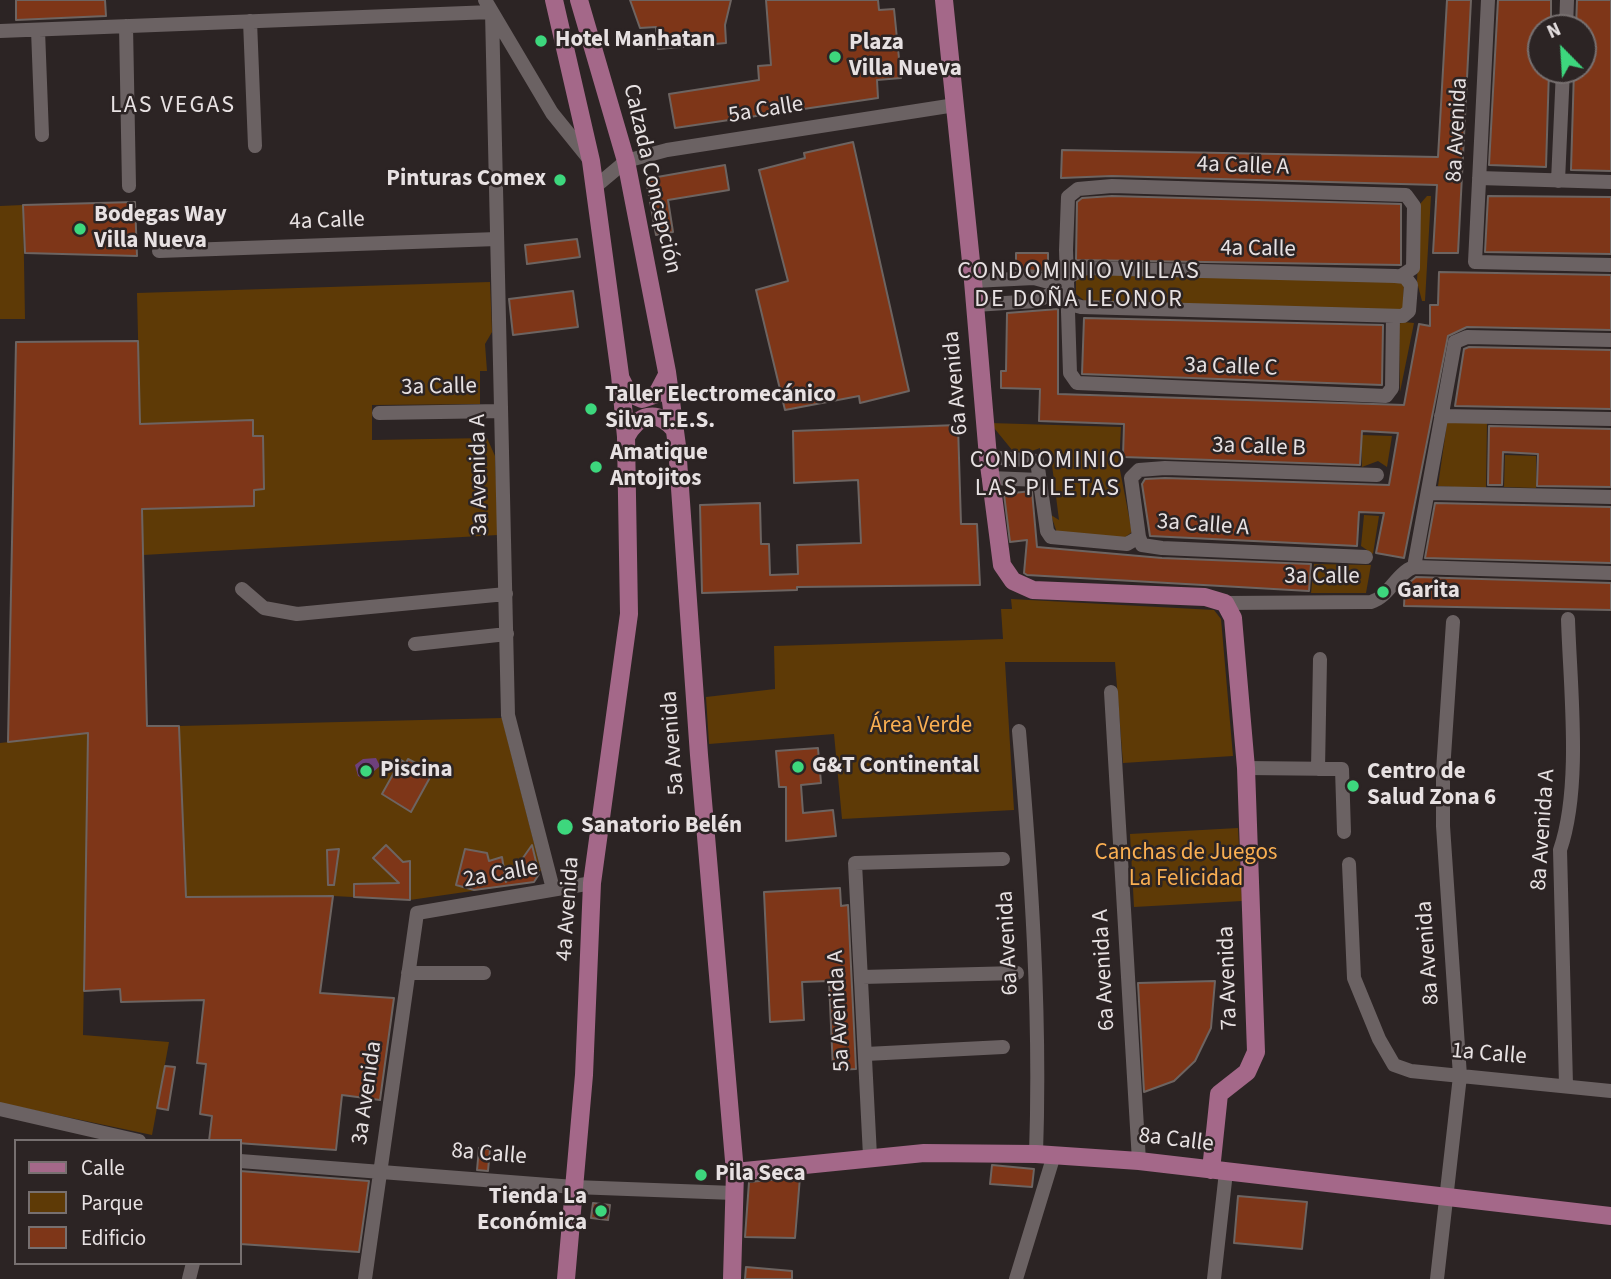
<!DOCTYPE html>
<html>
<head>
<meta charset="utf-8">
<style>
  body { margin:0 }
  #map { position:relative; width:1611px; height:1279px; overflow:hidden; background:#2c2424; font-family:"Source Sans 3",sans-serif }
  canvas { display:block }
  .legend { position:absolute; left:14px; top:1139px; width:228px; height:126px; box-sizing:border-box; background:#2c2424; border:2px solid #777070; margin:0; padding:9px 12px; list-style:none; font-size:21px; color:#e7e1e2 }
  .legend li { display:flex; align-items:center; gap:14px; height:35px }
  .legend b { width:35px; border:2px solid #777070 }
  .north { position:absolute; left:1527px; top:14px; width:70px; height:70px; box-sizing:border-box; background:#2c2424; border:2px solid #777070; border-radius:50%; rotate:336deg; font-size:19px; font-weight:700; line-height:28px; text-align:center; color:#e7e1e2 }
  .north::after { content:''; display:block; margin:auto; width:24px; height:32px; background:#3dd77d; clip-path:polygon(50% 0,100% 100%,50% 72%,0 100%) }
</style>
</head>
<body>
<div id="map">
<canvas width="1611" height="1279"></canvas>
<ul class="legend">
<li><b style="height:9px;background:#a46889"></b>Calle</li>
<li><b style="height:19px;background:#5e3a06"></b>Parque</li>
<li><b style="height:19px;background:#7e3618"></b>Edificio</li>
</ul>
<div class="north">N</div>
</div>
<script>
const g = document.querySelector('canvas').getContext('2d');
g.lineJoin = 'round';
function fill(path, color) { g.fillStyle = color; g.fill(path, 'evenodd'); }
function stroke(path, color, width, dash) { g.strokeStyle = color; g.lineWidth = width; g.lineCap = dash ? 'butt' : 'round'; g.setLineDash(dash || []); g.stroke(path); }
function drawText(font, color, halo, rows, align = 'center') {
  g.font = font + ' "Source Sans 3",sans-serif'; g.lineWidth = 5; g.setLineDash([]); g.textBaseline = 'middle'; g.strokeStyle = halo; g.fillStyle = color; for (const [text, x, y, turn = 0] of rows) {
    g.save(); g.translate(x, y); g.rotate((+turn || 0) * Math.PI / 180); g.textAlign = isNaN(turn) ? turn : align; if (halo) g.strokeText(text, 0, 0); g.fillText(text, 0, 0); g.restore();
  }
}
fill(new Path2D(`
  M1427,196H1431L1425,301H1422L1417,282L1420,204Z
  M23,205L25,319H0V206Z
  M1081,274L1404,281L1403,310L1086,302L1076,294V279Z
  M490,282L492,332L485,344L487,371H480V404L372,405V440L487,438L495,456L498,535L143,555L137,293Z
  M1403,322L1414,323L1400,392L1399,324Z
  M1487,422L1486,489L1438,486L1447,423Z
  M990,423L1121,427L1119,465L1132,532L1124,538L1057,533L1051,515L1059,520L1051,457L1040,454V448L1026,453L1012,450Z
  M1362,435L1392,436L1387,467L1378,461L1362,467Z
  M1505,455L1536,456V488L1504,487Z
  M1364,515L1379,516L1373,554L1361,546Z
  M1314,564L1371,565L1366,593H1311Z
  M1011,599L1214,610L1221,619L1233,756L1123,763L1115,662H1005L1014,810L842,819L834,734L709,744L706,697L775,689L774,646L1003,639L1001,609H1012Z
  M502,718L541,870L534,882L410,900L333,896L186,897L179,726Z
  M88,733L83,1035L169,1042L152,1135L0,1103V743Z
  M1238,828L1242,901L1134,907L1130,834Z`), '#5e3a06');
fill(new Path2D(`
  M376,758L380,766L365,779L358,776L355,765L363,759Z`), '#6e407d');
const building = new Path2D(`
  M16,0H105L106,16L16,20Z
  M630,0H731L725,25L726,43L658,49L656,27L640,28Z
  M766,0H878L879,10L894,9L901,78L877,80L878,98L675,128L669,94L759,80L758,66L771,65Z
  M1447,0H1471L1458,253H1433L1437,185L1112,176L1061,178L1062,150L1438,157Z
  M1498,0H1551V28H1541V70H1549L1546,167L1489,165Z
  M1577,0H1611V171L1571,170L1574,70H1583V28H1576Z
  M853,142L909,391L860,403L859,396L785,410L756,290L788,281L759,170L805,158L804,153Z
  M725,165L729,190L668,200L673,232L656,235L646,179Z
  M1112,196L1401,204V265L1076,260L1077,202L1082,198Z
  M1488,196L1611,197V254L1485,252Z
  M135,202L137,256L25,253L23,205Z
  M577,239L580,257L527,264L525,245Z
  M1016,253H1048V272L1016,269Z
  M1439,272L1611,275V330L1467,327L1448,336L1404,558L1376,553L1384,513L1359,512L1357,546L1150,536L1142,484L1145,479L1165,478L1389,485L1398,433L1362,431L1360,465L1123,457L1124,424L1039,421L1040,389L1001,388V371H1006L1007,313L1058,309V394L1404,405L1419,324L1430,326V305H1438Z
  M573,291L578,327L513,335L509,299Z
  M1084,318L1383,325L1382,385L1082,374Z
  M138,341L140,424L253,420V436H263L264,489L254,490V506L142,509L147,726H179L186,897L333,896L320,993L394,998L380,1100L342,1095L336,1150L209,1141L212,1116L200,1114L206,1064L197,1063L204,1000L121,1002L120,989L84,991L88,733L8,742L16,342Z
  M1469,347L1611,350V409L1455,406L1464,349Z
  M958,425L961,524H977L980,585L797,587V590L702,593L700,505L760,503L761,544H769L770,575L798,574L797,545L861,543L858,480L794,483L793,431Z
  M1489,426L1611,429V487L1537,486L1538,454L1503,452L1502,485H1488Z
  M1032,491L1037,547L1162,558L1311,564L1309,591L1027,575L1024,573L1027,540L1010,542L1004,494Z
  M1435,503L1611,507V563L1425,558Z
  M1416,577L1611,583V610L1404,606L1405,586Z
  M818,748L821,783L801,785L803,813L833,810L836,836L786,841V787H779L776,751Z
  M408,759L433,772L411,812L382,794L401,760L406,763Z
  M386,845L403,862L410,861V900L354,897V884L399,883L373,858Z
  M532,845L539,874L534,882L474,890L456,885L465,849L487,853L489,861L502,857L506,882Z
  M339,849L334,885H328L327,850Z
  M840,888L841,906L848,905L856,1069L833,1070L829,981L802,982L804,1020L770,1022L764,892Z
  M1215,981L1211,1028L1195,1061L1174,1081L1144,1092L1138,983Z
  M165,1066L175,1067L168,1110L157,1108Z
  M479,1148L490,1149L488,1171L477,1170Z
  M992,1165L1034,1169L1032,1187L990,1184Z
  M240,1171L369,1181L359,1252L240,1244Z
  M800,1177L795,1238L745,1237L749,1182Z
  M1238,1196L1307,1202L1302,1249L1234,1243Z
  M593,1203L610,1205L608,1220L591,1218Z
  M746,1267L792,1271V1279H745Z`);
fill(building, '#7e3618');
stroke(building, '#6d6461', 2);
stroke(new Path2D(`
  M485,0L552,113L590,160
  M1488,0L1475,262L1611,265
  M250,21L255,146
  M126,26L129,186
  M1566,28L1567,0
  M38,30L42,135
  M0,31L492,12L508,715L553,889
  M1479,178L1611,182
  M1558,181L1563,70
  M595,187L626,161L667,150L955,105
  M159,251L497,239
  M1068,277L1086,268L1395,276L1405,277L1411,285L1409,311L1403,316L1081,307L1070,304
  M973,281L1034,278L1067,287
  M975,305L1036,301L1067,287
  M1393,316L1392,388L1386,396L1077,383L1070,373L1066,250L1068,197L1078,189L1112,186L1406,195L1414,206L1413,268L1401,276
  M379,413L501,411
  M1441,416L1611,419
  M988,457L1037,461L1047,531L1051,537L1127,544L1139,537
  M990,478L1040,480
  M1429,493L1611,497
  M1139,537L1131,478L1139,470L1165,468L1377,475
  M1139,537L1142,545L1162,548L1366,557
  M1414,567L1455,342L1467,337L1611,340
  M242,589L264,608L297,614L506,594
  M1225,603L1371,602C1389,597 1396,573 1414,567L1611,573
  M415,644L507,634
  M1111,692L1139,1161
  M1019,731C1031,871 1041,1012 1036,1154
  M1246,768L1342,769L1344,832
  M1318,769L1320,659
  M1349,864L1354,978L1379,1039L1394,1065L1411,1071L1611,1091
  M408,973H484
  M862,977L1017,973
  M866,1054L1003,1047
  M1566,1085L1560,850C1582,786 1570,687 1568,619
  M0,1109L139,1141
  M870,1156L855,863L1003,859
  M240,1161L574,1187L734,1193
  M189,1279L193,1263
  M365,1279L417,913L592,883
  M1016,1279L1054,1155
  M1214,1279L1226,1172
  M1437,1279L1460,1076L1443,826V771L1453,622`), '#6b6263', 14);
stroke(new Path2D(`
  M554,0L591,161L620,375L626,437L629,614L592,883L584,1075L566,1279
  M579,0L626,161L667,372L677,446L699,755L735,1172L732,1279
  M944,0L973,281L988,457L1002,565L1013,581L1033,590L1205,597L1225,603L1233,618L1246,768L1256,1052L1247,1072L1219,1094L1211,1170
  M621,379L628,393L642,399L657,394L667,375
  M626,437C638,414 657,409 674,429
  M735,1172L924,1153L1036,1154L1139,1161L1611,1216`), '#a46889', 18);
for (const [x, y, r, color] of [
  [541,41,7,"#3dd77d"],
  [835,57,7,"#3dd77d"],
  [560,180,7,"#3dd77d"],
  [80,229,7,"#3dd77d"],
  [591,409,7,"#3dd77d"],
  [596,467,7,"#3dd77d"],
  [1383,592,7,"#3dd77d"],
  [798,767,7,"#3dd77d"],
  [366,771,7,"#3dd77d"],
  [1353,786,7,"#3dd77d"],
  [565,827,9,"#3dd77d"],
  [701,1175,7,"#3dd77d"],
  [601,1211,7,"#3dd77d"]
]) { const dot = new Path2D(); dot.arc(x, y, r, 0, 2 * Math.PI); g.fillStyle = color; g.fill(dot); stroke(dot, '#2c2424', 2.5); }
drawText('bold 23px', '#e7e1e2', '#2c2424', [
  ["Hotel Manhatan",555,41],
  ["Plaza",849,44],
  ["Villa Nueva",849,70],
  ["Pinturas Comex",546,180,"right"],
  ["Bodegas Way",94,216],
  ["Villa Nueva",94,242],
  ["Taller Electromecánico",605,396],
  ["Silva T.E.S.",605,422],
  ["Amatique",610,454],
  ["Antojitos",610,480],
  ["Garita",1397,592],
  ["G&T Continental",812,767],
  ["Piscina",380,771],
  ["Centro de",1367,773],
  ["Salud Zona 6",1367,799],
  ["Sanatorio Belén",581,827],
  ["Pila Seca",715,1175],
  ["Tienda La",587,1198,"right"],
  ["Económica",587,1224,"right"]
], 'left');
drawText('23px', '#e7e1e2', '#2c2424', [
  ["5a Calle",766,111,-9],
  ["8a Avenida",1458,130,-87],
  ["4a Calle A",1243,167,2],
  ["Calzada Concepción",651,179,77],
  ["4a Calle",327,222,-2],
  ["4a Calle",1258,250,1],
  ["3a Calle C",1231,368,2],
  ["6a Avenida",957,383,-95],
  ["3a Calle",439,388,-1],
  ["3a Calle B",1259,448,2],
  ["3a Avenida A",480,475,-91],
  ["3a Calle A",1203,526,4],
  ["3a Calle",1322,578],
  ["5a Avenida",674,743,-94],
  ["8a Avenida A",1544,830,-86],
  ["2a Calle",501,875,-10],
  ["4a Avenida",569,909,-86],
  ["6a Avenida",1009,943,-93],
  ["8a Avenida",1429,953,-94],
  ["6a Avenida A",1105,970,-93],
  ["7a Avenida",1229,978,-92],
  ["5a Avenida A",840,1011,-93],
  ["1a Calle",1489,1055,5],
  ["3a Avenida",368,1093,-82],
  ["8a Calle",1176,1141,7],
  ["8a Calle",489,1155,5]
]);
drawText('23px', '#faaf52', '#2c2424', [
  ["Área Verde",921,727],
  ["Canchas de Juegos",1186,854],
  ["La Felicidad",1186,880]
]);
g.letterSpacing = '2px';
drawText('24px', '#e7e1e2', '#2c2424', [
  ["LAS VEGAS",173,107],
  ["CONDOMINIO VILLAS",1079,273],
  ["DE DOÑA LEONOR",1079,301],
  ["CONDOMINIO",1048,462],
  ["LAS PILETAS",1048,490]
]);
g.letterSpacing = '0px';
</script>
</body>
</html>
